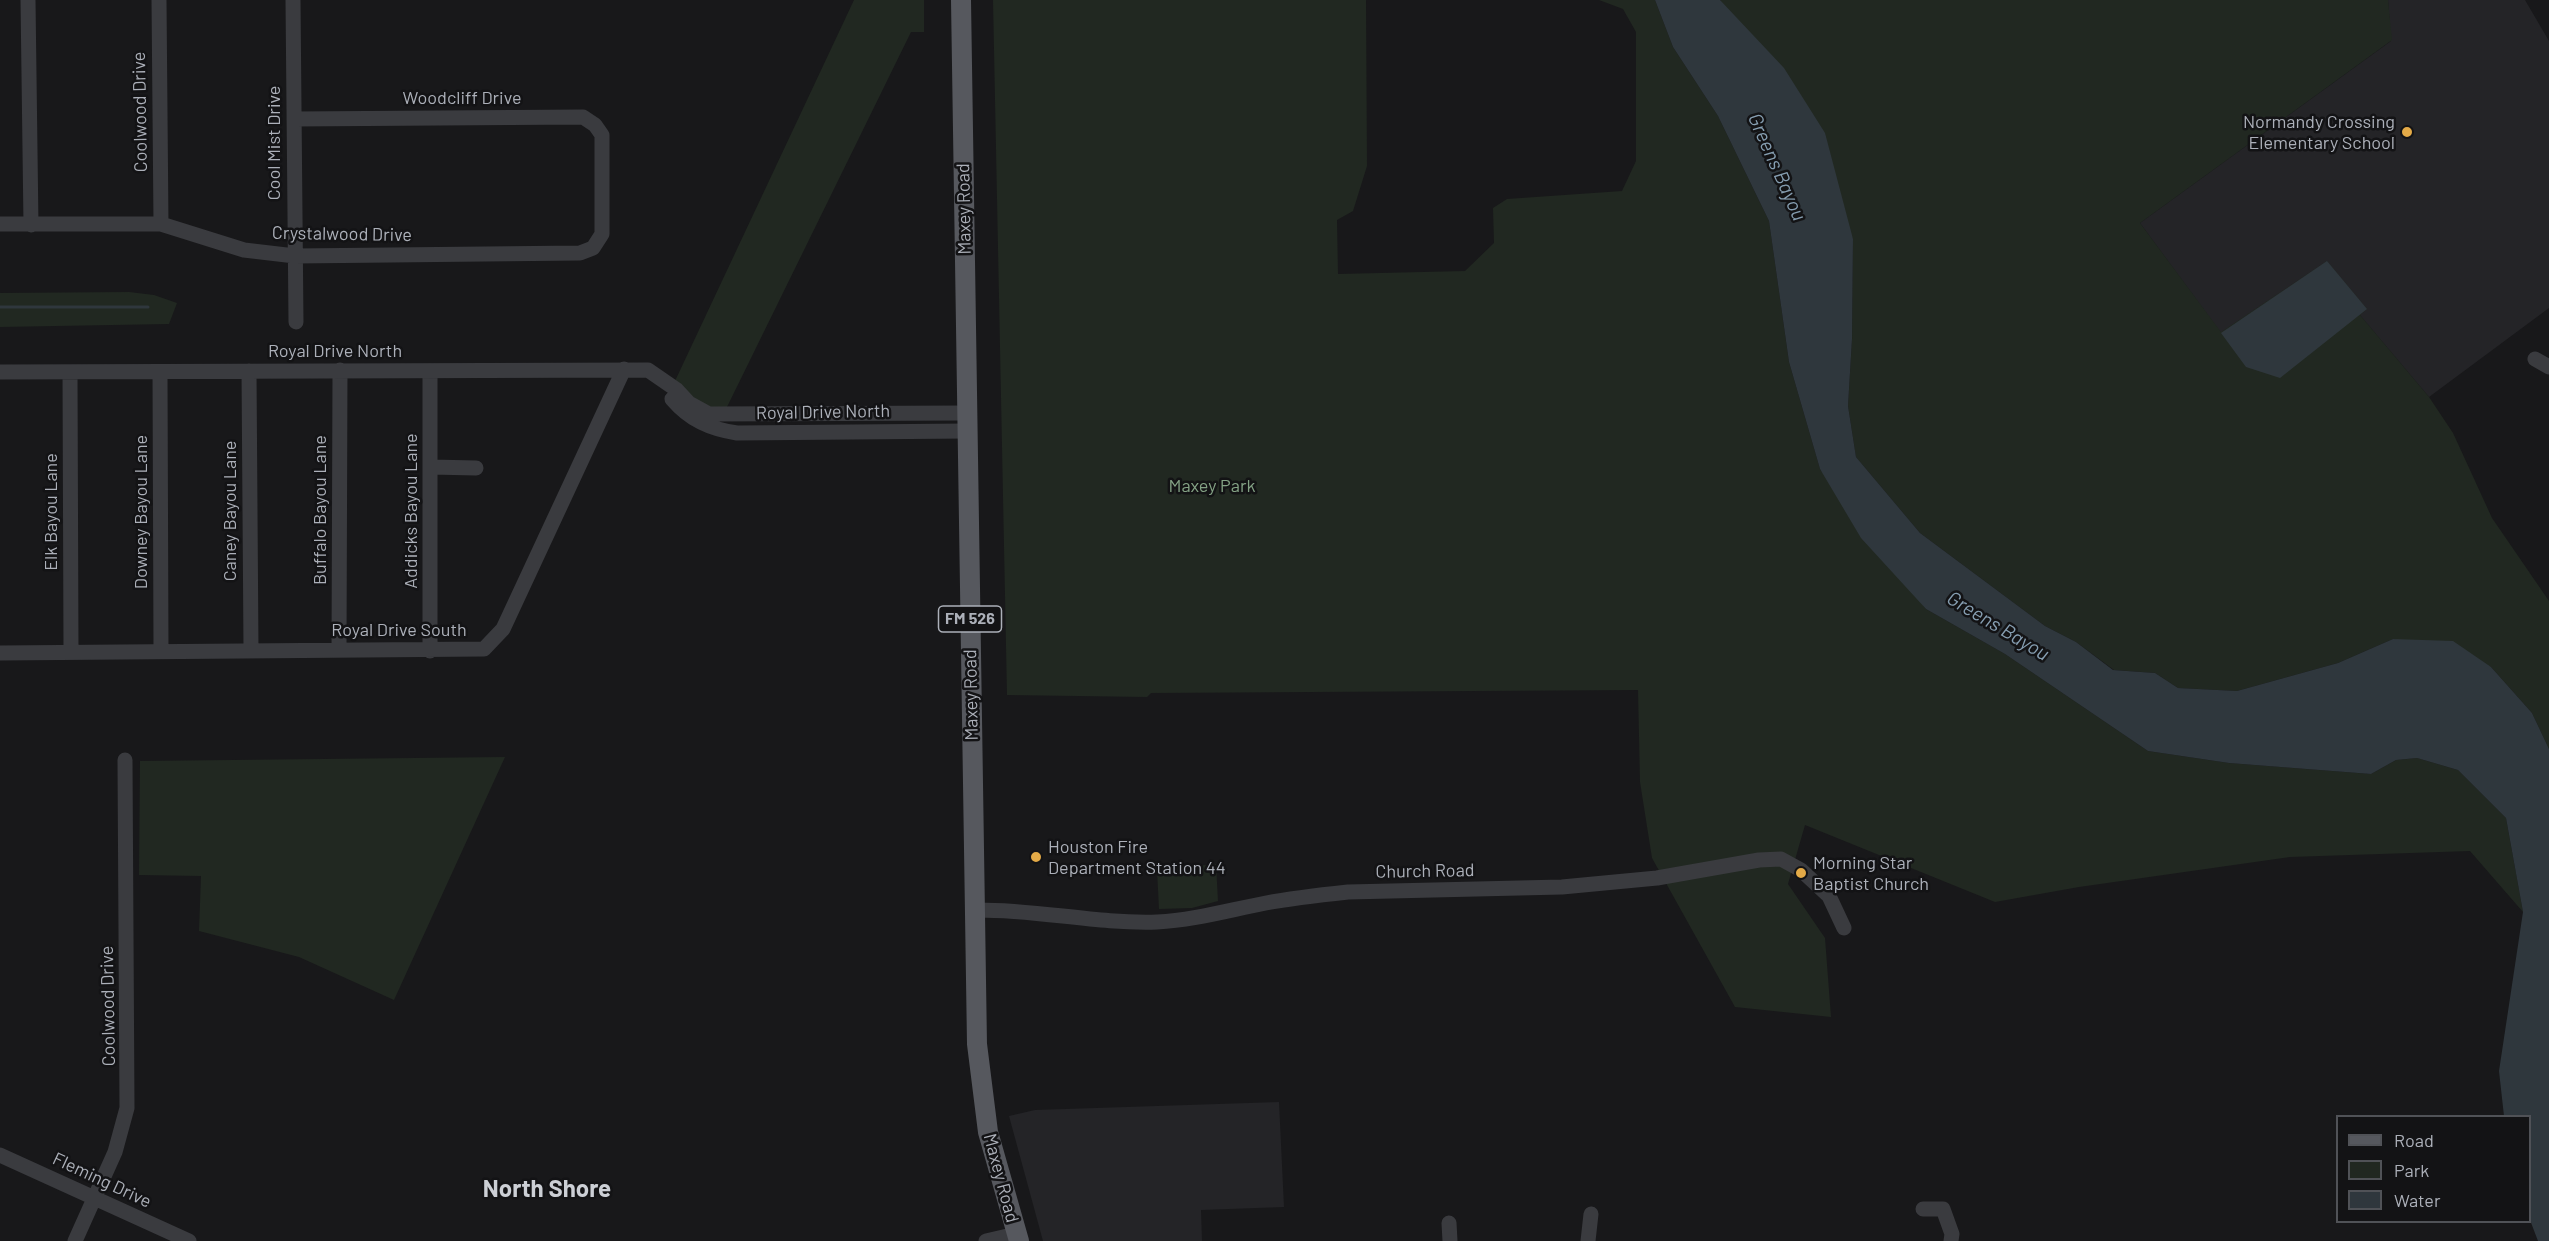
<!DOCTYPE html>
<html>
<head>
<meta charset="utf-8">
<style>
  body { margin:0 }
  #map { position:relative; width:2549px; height:1241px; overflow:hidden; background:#18181a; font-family:Barlow,sans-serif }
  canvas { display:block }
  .legend { position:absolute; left:2336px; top:1115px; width:195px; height:108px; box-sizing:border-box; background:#131315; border:2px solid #505257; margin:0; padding:8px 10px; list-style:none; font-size:18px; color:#acb0b9 }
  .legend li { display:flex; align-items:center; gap:12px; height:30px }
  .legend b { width:30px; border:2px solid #505257 }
</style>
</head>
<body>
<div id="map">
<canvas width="2549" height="1241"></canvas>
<ul class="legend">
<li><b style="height:8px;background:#56585e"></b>Road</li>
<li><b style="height:16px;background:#212821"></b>Park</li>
<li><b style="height:16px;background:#2f373d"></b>Water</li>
</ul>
</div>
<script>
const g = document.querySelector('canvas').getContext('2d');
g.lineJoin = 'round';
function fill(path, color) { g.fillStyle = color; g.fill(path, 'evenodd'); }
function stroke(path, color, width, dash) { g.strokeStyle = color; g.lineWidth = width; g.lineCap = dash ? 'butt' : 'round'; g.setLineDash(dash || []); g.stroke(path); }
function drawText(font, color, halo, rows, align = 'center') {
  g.font = font + ' Barlow,sans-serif'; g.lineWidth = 5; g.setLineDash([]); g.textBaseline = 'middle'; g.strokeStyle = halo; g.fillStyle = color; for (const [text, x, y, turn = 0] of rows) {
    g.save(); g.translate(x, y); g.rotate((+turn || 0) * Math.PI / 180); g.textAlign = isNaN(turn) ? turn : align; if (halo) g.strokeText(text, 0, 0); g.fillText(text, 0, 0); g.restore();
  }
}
fill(new Path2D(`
  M2388,0H2525L2549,41V308L2429,397L2359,314L2366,309L2221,333L2140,223L2391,41Z
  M1279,1102L1284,1207L1201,1210L1202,1241H1043L1009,1116L1035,1110Z`), '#242427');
fill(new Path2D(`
  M854,0H924V32H911L726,409C699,409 693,401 675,381Z
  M993,0H1366L1367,166L1353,211L1337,220L1338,274L1465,271L1494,243L1493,208L1507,199L1622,191L1636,161V32L1623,9L1599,0H1655L1673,47L1718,116L1769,221L1789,362L1820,469L1926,609L2005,654L2148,751L2229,763L2371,774L2396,760L2417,758L2458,770L2506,818L2523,912L2470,851L2290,857L2079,887L1995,902L1805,825L1788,884L1825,938L1831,1017L1735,1007L1652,858L1640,782L1638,690L1151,693L1147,697L1007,695Z
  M1720,0H2388L2392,40L2140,223L2221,332L2327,261L2367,309L2360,315L2429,397L2453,433L2492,518L2549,601V749L2532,713L2491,667L2393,639L2338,663L2237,691L2178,688L2155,673L2114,670L2076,642L2045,626L1920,533L1856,457L1848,406L1852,339L1853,239Z
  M129,292L154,295L177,303L169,324L0,327V293Z
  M505,757L394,1000L299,957L199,931L201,876L139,875L140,761Z
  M1216,864L1218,901L1192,908L1159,909L1157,870Z`), '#212821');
fill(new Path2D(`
  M1655,0H1720L1784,68L1825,133L1853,239L1852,339L1848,406L1856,457L1920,533L2045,626L2076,642L2113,670L2155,673L2178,688L2237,691L2338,663L2393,639L2453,641L2491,667L2532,713L2549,749V1241H2538L2530,1220V1116H2504L2499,1071L2523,912L2506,818L2458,770L2417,758L2396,760L2371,774L2229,763L2148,751L2005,654L1926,609L1861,538L1820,469L1789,362L1769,221L1718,116L1673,47Z
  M2327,261L2367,309L2280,378L2246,367L2221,333Z`), '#2f373d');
stroke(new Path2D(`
  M0,307H148`), '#2f373d', 3);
stroke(new Path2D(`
  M28,0L31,225
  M159,0L161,224
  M293,0L296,322
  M0,224H161L244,250L295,256L580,253L593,248L602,234V135L595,125L583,117L294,119
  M2535,359L2549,367
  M249,371L251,650
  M430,371V651
  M0,372L648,370L677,390L689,403L709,414L967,413
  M70,372L71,652
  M160,372L161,651
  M672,399C690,420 710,429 737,433L967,431
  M431,467L476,468
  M339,650L340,370
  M0,653L484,649L503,629L624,369
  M974,910C1035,909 1096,924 1157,922C1194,920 1229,910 1266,903C1293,898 1320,895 1348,892L1562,887L1657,878L1759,860L1781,859L1801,870L1829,896L1844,928
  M0,1155L189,1241
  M1923,1209H1943L1952,1234L1951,1241
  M1449,1223L1450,1241
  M75,1241L115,1152L127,1108L125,760
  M986,1241L1016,1234
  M1588,1241L1591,1214`), '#3a3b3f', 15);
stroke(new Path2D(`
  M961,0L977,1044L988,1132L1019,1241`), '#56585e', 20);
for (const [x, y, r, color] of [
  [2407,132,6,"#e4aa47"],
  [1036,857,6,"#e4aa47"],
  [1801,873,6,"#e4aa47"]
]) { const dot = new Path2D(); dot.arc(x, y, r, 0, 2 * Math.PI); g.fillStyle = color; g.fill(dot); stroke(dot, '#131315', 2); }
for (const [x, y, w] of [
  [970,619,63]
]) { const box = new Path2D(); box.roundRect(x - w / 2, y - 13, w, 26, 4.5); g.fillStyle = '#131315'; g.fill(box); stroke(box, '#acb0b9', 1.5); }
drawText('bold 16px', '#acb0b9', null, [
  ["FM 526",970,619]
]);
drawText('18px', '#acb0b9', '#131315', [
  ["Woodcliff Drive",462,98],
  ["Coolwood Drive",140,112,-91],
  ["Cool Mist Drive",274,143,-90],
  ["Maxey Road",964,209,-91],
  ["Crystalwood Drive",342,234,1],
  ["Royal Drive North",335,351],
  ["Royal Drive North",823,412,-1],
  ["Buffalo Bayou Lane",320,510,-90],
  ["Caney Bayou Lane",230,511,-90],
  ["Addicks Bayou Lane",411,511,-90],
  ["Elk Bayou Lane",51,512,-90],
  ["Downey Bayou Lane",141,512,-90],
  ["Royal Drive South",399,630],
  ["Maxey Road",971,695,-91],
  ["Church Road",1425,871,-1],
  ["Coolwood Drive",108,1006,-91],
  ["Maxey Road",1001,1178,75],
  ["Fleming Drive",102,1180,25]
]);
drawText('18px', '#acb0b9', '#131315', [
  ["Normandy Crossing",2395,122,"right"],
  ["Elementary School",2395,143,"right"],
  ["Houston Fire",1048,847],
  ["Department Station 44",1048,868],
  ["Morning Star",1813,863],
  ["Baptist Church",1813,884]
], 'left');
drawText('18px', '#84a285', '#131315', [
  ["Maxey Park",1212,486]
]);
drawText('italic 20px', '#869eb1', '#131315', [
  ["Greens Bayou",1777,167,66],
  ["Greens Bayou",1998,626,31]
]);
drawText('bold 24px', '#cccfd5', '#131315', [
  ["North Shore",547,1189]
]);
</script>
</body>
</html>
